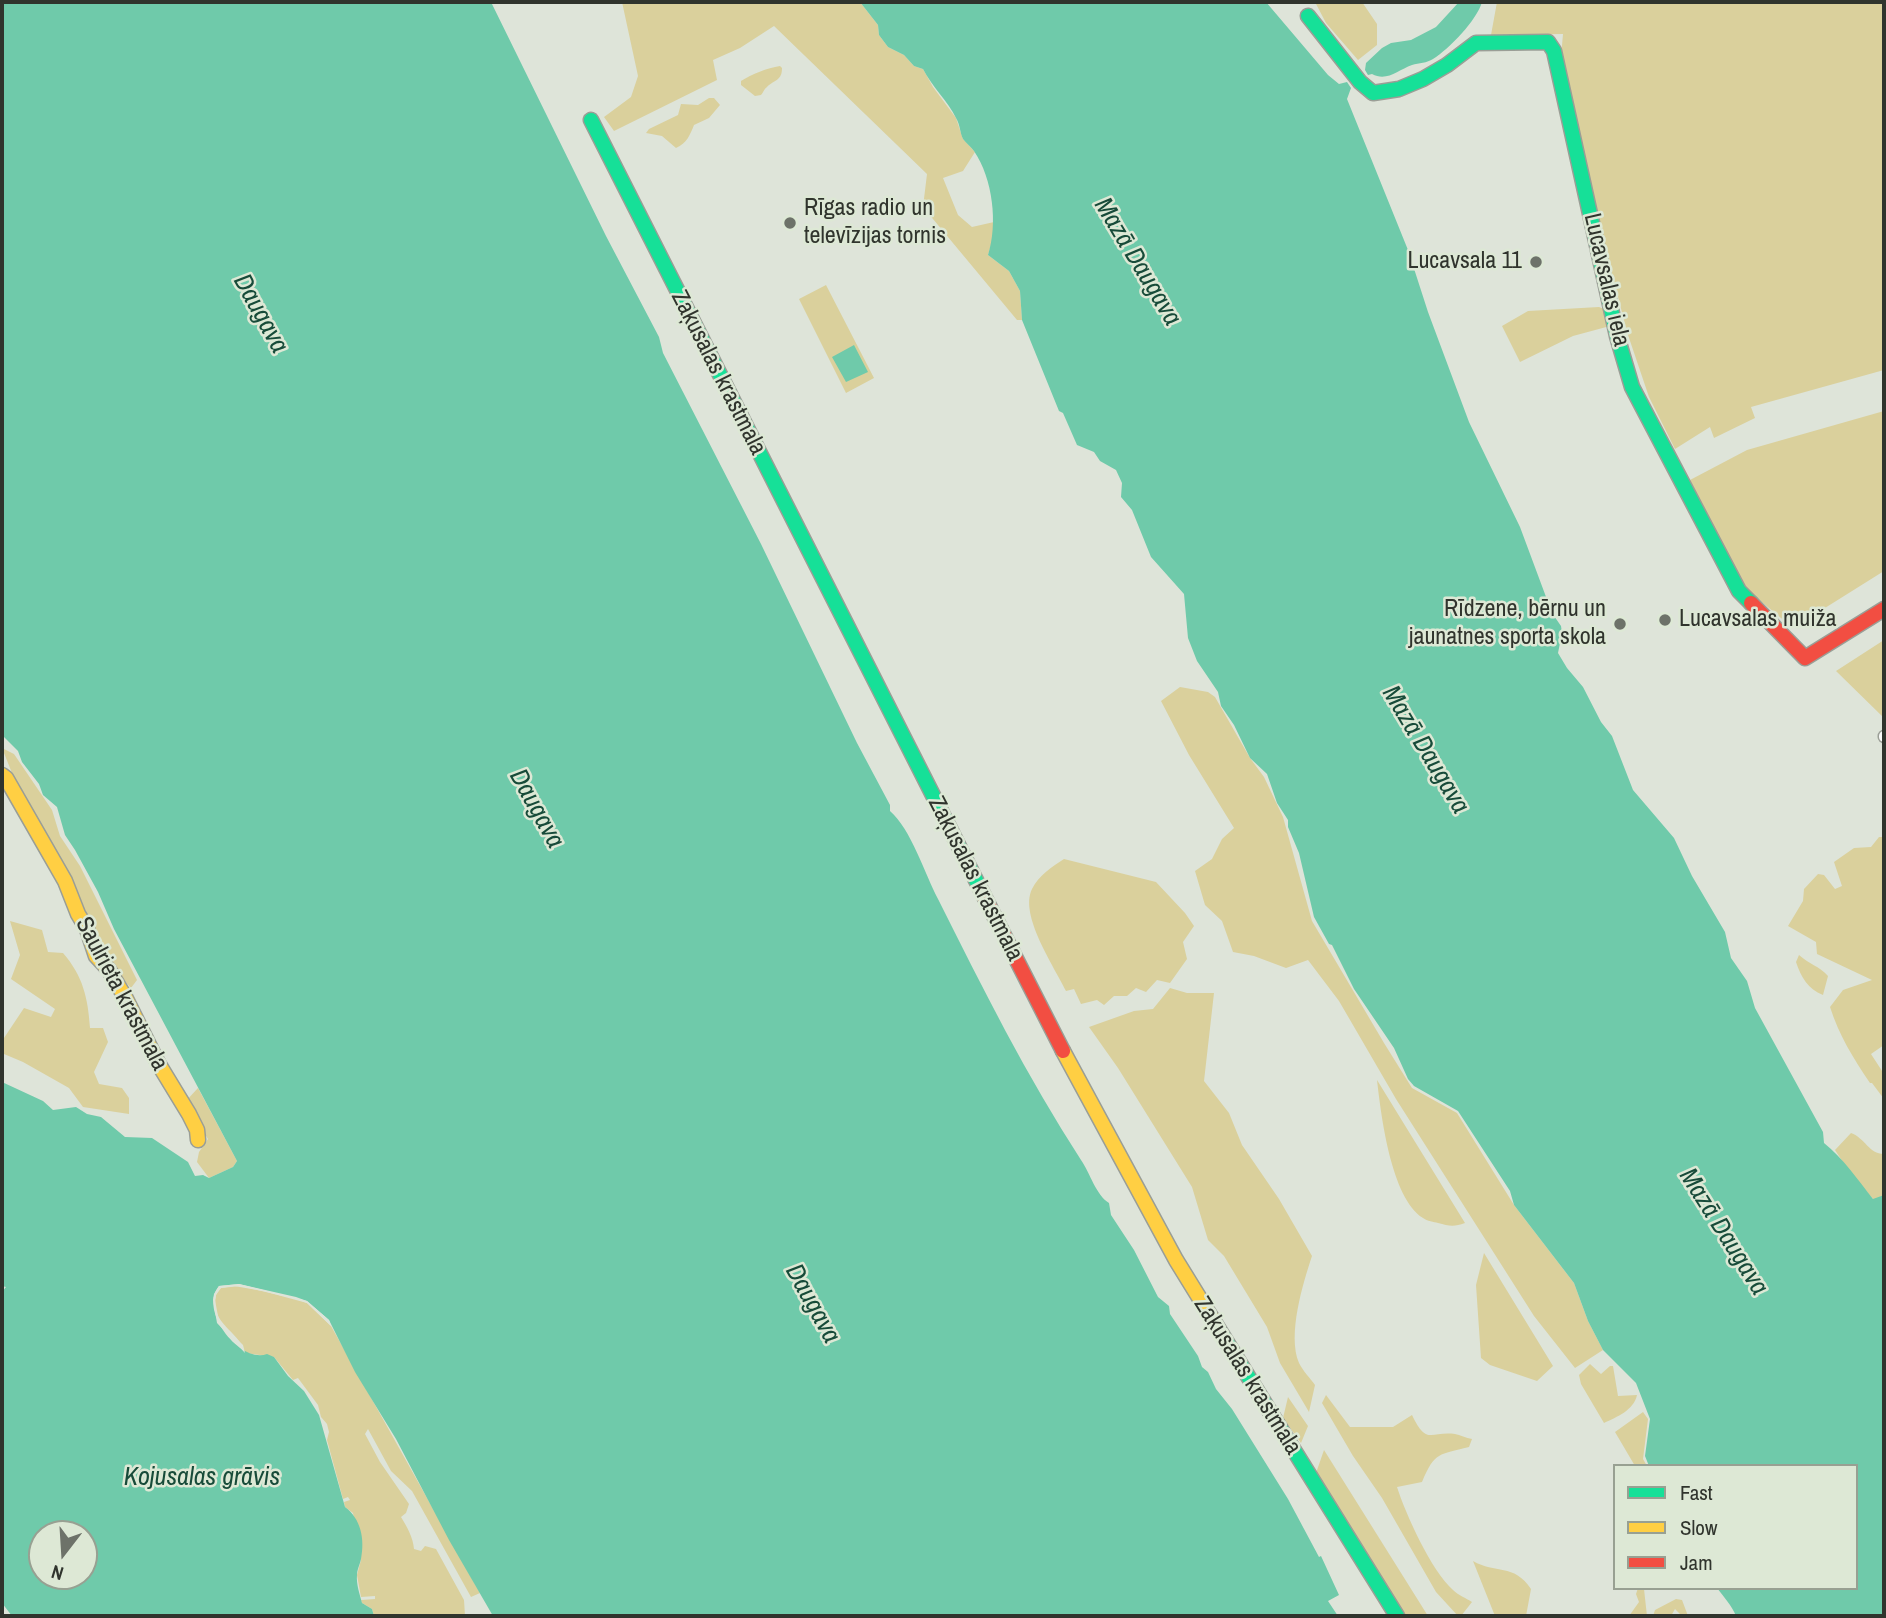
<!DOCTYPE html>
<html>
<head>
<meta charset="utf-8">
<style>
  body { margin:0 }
  #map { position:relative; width:1886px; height:1618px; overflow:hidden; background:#dee4d9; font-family:"Archivo Narrow",sans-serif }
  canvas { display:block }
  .frame { position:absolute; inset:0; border:4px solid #30342d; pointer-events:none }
  .legend { position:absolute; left:1613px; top:1464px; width:245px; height:126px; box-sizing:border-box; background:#dde8d5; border:2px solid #98a092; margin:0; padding:9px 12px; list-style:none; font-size:21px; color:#30342d }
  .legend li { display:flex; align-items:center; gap:14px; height:35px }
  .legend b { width:35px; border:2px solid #98a092 }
  .north { position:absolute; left:28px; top:1520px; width:70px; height:70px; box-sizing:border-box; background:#dde8d5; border:2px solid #98a092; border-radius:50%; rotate:197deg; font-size:19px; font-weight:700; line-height:28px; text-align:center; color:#30342d }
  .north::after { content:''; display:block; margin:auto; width:24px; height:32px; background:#6d7269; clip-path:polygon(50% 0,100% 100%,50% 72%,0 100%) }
</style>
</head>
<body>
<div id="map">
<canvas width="1886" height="1618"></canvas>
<div class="frame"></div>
<ul class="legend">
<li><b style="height:9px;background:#16e098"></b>Fast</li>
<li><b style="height:9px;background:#ffcf43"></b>Slow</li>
<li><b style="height:9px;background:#f24e42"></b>Jam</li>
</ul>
<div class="north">N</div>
</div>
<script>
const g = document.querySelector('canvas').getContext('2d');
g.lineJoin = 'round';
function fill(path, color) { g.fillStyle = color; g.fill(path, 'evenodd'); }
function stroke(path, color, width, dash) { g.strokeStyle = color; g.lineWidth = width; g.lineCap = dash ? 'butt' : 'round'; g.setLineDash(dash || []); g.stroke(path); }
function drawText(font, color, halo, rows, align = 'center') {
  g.font = font + ' "Archivo Narrow",sans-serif'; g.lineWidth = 5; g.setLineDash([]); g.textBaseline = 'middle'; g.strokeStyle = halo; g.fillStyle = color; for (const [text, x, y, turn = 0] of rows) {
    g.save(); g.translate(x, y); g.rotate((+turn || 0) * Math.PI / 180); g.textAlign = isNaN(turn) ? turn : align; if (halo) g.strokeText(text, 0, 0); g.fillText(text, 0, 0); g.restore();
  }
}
fill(new Path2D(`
  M622,2H860L878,25L879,35L888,47L904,55L914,66L923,69L933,87L956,118L963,139L975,152L963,171L943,178L958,215L972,227L994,222L993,238L988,255L1009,271L1020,291L1022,320H1017L923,207L927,174L774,26L740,48L713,60L717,80L614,131L604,117L631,97L638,76Z
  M1315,2H1362L1377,24V45L1358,60L1326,23Z
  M1497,2H1884V370L1751,407L1755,418L1714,438L1710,427L1675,449L1649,397L1627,332L1576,133L1561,57L1563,34L1491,35Z
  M780,66L782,68C782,81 775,79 767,87C764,89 763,93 761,95L755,96L741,85V81C752,74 767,68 780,66Z
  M709,98H714L720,105L709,118L694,125C690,135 687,143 676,148L662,136L646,133L649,129L678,115L681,104L698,105Z
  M826,285L874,378L846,393L799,299Z
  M1599,307L1607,310L1610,326L1573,336L1520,362L1502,326L1528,311Z
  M1884,411V571L1793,628L1745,588L1690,480L1747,450Z
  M1884,640V718L1836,671Z
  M1180,687L1208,692L1215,697L1250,758L1264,777L1283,817L1312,921L1384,1043L1412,1088L1457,1113L1514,1205L1574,1283L1588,1321L1603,1350L1575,1368L1534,1316L1396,1099L1339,1001L1308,960L1286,968L1254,956L1233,952L1222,921L1205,905L1195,871L1212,859L1222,839L1234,828L1189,755L1161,701Z
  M2,748L14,754L52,810L60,836L80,866L137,980L131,988L105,960L24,803Z
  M1879,837H1884V1045L1871,1054L1884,1074V1099L1872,1083H1870C1853,1058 1839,1035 1830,1007L1843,990L1872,980L1817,954L1816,942L1788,926L1803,901L1804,889L1818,874L1824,875L1835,889L1842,886L1834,862L1854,848L1871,847Z
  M1064,859L1156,882L1185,913L1194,926L1183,942L1187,959L1170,983L1157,980L1146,992L1136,988L1127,996H1114L1104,1005L1097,1000L1081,1004L1074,989L1066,991C1054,966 1019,915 1032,889C1039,875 1052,867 1064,859Z
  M10,921L42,930L48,952L63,953C83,976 88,998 90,1028H103L108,1042L94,1072L99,1084L122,1088L129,1098V1114L83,1107L69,1088L23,1062L4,1054L2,1041L24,1008L51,1017L55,1009L11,979L20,955Z
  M1799,955C1809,964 1819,966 1828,976L1823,995C1808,989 1801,977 1796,962Z
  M1170,988L1187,993H1214L1204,1081L1229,1113L1242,1145L1279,1199L1312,1256C1303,1283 1287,1335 1299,1363C1303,1371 1310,1378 1315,1385L1309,1412L1280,1363L1267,1327L1224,1256L1208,1240L1192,1187L1118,1068L1089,1027L1134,1011L1153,1009Z
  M1377,1080L1465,1223C1454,1227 1449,1226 1438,1223C1434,1222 1427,1221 1423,1218C1391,1198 1381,1115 1377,1080Z
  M198,1088L237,1161L233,1167L209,1178L197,1162L199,1152L208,1139L185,1102Z
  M1851,1133C1865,1138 1869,1154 1884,1154V1195L1874,1200L1850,1173L1835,1150Z
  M1484,1253L1553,1366L1537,1381L1490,1365L1481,1358L1476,1285Z
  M234,1286L263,1291L307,1303L331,1326L480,1593L471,1597L412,1491L391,1471L368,1429L365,1434L380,1462L409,1504L406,1513L401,1517C407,1527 413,1537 414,1549L421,1551L425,1546L436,1549L464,1600L465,1616H374L372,1609L362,1603L361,1600L375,1599V1596L361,1597L357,1575L361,1560L353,1513L345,1507L344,1502L350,1500L348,1497L343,1499L327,1440L329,1432L327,1424L321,1417L318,1405L298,1378L293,1380L274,1357L245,1353C238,1329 210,1325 216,1295L221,1288Z
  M1590,1364L1601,1374L1610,1366H1613L1618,1396L1637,1395C1634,1410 1617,1417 1604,1423L1581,1384L1579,1375Z
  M1326,1395L1350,1427H1393L1412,1415C1427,1446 1430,1431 1455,1434C1460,1435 1466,1438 1472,1439L1469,1447C1439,1455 1435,1451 1422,1482L1397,1487C1406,1515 1431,1570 1453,1590C1458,1595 1466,1598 1472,1602L1461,1616H1458L1436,1592L1382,1498L1353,1456L1322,1403Z
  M1288,1397L1308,1426L1301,1443L1283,1418Z
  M1643,1412L1648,1419L1643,1459L1647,1466H1635L1615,1432Z
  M1324,1450L1428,1616H1405L1316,1473Z
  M1473,1561C1495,1574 1514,1563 1531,1589L1526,1616H1495Z
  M1638,1588L1644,1589L1647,1616H1629L1639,1602L1636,1594Z
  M1676,1599L1682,1600L1688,1616H1682L1675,1609L1671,1616H1653L1655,1610Z`), '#dad09c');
fill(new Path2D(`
  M2,2H491L606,236L659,337L663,353L761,544L857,743L890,805V811C911,829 925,874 938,899C982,987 1027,1077 1081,1160C1090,1173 1096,1195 1109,1203L1111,1215L1134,1250L1158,1297L1169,1306L1170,1314L1198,1356L1202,1367L1208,1372L1216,1389L1232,1409L1288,1499L1319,1557L1321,1556L1339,1595L1328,1601L1338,1616H493L449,1540L396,1439L355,1372L329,1320L307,1301L296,1297L239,1284L219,1286C198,1310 240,1364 267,1354L274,1357L288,1376L304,1391L319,1415L345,1507C361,1519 365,1539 361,1559C360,1564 357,1570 357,1575C356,1584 360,1595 362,1603L372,1609L374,1616H12L2,1603V1292L6,1287L2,1286V1082L43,1101L53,1110L76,1107L87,1114L101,1117L125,1137L152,1138L188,1162L195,1176L203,1175L209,1178L233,1167L237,1161L114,929L98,892L75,850L65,835L57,807L43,795L39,784L22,762L18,751L2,735ZM42,1534H84V1576H42Z
  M860,2H1266L1328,75L1339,84L1347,82L1351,88L1347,99L1408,250L1428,312L1469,422L1520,527L1552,613L1561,626L1562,633L1558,653L1567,668L1583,687L1601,722L1612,736L1633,790L1674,838L1692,876L1725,932L1731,958L1747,981L1755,1008L1823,1132L1824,1143C1843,1158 1858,1180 1873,1199L1884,1195V1616H1736C1732,1606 1723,1596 1717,1588H1856V1466H1649L1645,1456L1650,1419L1636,1383L1603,1350L1588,1321L1574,1283L1514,1205L1510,1191L1458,1111L1414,1086L1408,1079L1394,1048L1354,989L1332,945L1329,944L1314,917L1299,853L1288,827V820L1277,803L1267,774L1250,758L1234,725L1221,706L1218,692L1197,661L1188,638L1184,594L1151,557L1132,510L1121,497L1122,483L1116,470L1100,461L1094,452L1077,445L1063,413L1059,411L1022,320L1020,291L1009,271L988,255C998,224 993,179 974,151C971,147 966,143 963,139C960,133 960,124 956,118C948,101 932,87 923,69L914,66L904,55L888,47L879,35L878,25Z
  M1459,2H1482C1477,20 1449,49 1433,59C1427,63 1419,63 1412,65C1398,70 1387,82 1372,74L1368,75L1365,70L1366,63L1382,48L1391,43L1411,40L1436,27Z
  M854,345L868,372L846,382L832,357Z`), '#6fcaaa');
fill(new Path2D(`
  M239,1284L307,1301L329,1320L331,1326L307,1303L296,1299L240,1286L221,1288L217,1291L215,1300L218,1316L221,1323L243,1345L245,1353L217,1323L213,1300L214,1294L219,1286Z`), '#dee4d9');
const street = new Path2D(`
  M1884,736V737`);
const fast = new Path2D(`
  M1308,16L1360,82L1373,93L1399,89L1423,79L1447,65L1476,43L1548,42L1554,51L1617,336L1632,387L1739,591L1751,603
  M591,120L984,896
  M1213,1320L1397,1616`);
const slow = new Path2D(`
  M2,775L6,778L65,881L78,914L87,929L96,956L109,970L125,997L158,1063L189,1114L197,1130L198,1140
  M1063,1051L1176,1260L1213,1320`);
const jam = new Path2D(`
  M1751,603L1805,658L1884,609
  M984,896L1063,1051`);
stroke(street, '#9a9e96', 13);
stroke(fast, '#9a9e96', 17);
stroke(slow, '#9a9e96', 17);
stroke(jam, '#9a9e96', 17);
stroke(street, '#fafbf9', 10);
stroke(fast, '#16e098', 14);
stroke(slow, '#ffcf43', 14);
stroke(jam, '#f24e42', 14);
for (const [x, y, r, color] of [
  [790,223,7,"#6d7269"],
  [1536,262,7,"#6d7269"],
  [1665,620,7,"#6d7269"],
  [1620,624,7,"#6d7269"]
]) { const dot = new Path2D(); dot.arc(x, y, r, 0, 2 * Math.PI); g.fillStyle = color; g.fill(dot); stroke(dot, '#dde8d5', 2.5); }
drawText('24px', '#30342d', '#dde8d5', [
  ["Rīgas radio un",804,209],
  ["televīzijas tornis",804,237],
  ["Lucavsala 11",1522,262,"right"],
  ["Rīdzene, bērnu un",1606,610,"right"],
  ["jaunatnes sporta skola",1606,638,"right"],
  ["Lucavsalas muiža",1679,620]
], 'left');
drawText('24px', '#30342d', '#dde8d5', [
  ["Lucavsalas iela",1606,280,77],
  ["Zaķusalas krastmala",718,373,63],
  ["Zaķusalas krastmala",975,879,63],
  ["Saulrieta krastmala",121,994,62],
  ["Zaķusalas krastmala",1247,1376,58]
]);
drawText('italic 26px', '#174b39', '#dde8d5', [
  ["Mazā Daugava",1137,262,59],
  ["Daugava",260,314,61],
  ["Mazā Daugava",1425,750,59],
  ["Daugava",536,809,61],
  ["Mazā Daugava",1723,1232,58],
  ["Daugava",812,1304,61],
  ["Kojusalas grāvis",202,1478]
]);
</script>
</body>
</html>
